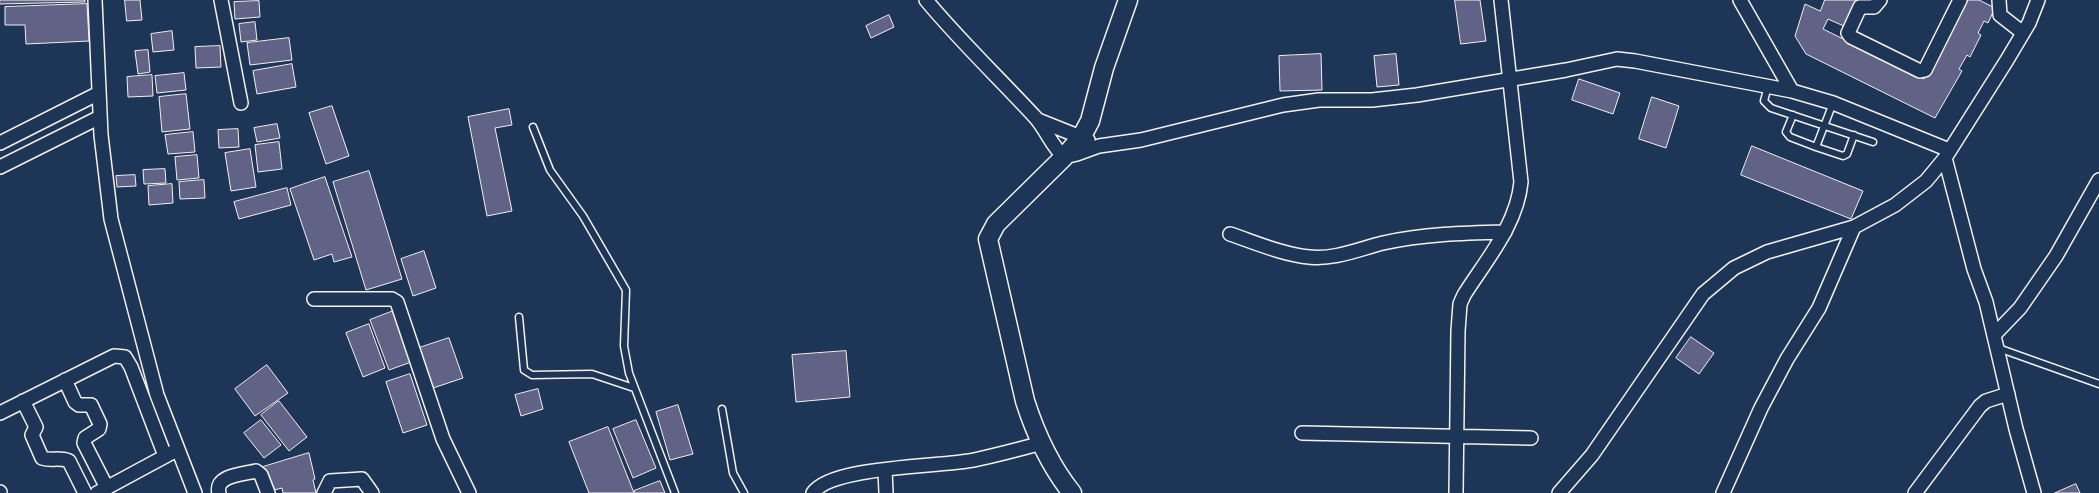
<!DOCTYPE html>
<html>
<head>
<meta charset="utf-8">
<style>
  body { margin:0 }
  canvas { display:block; background:#1d3557 }
</style>
</head>
<body>
<canvas width="2099" height="493"></canvas>
<script>
const g = document.querySelector('canvas').getContext('2d');
g.lineJoin = 'round';
function fill(path, color) { g.fillStyle = color; g.fill(path, 'evenodd'); }
function stroke(path, color, width, dash) { g.strokeStyle = color; g.lineWidth = width; g.lineCap = dash ? 'butt' : 'round'; g.setLineDash(dash || []); g.stroke(path); }
const building = new Path2D(`
  M0,0H85V2L0,4Z
  M125,0H140L142,20L127,21Z
  M1455,0H1480L1486,41L1461,44Z
  M1825,0H1860L1846,27L1828,19L1823,29L1924,79L1965,0H1979L1995,8L1988,23L1984,21L1978,33L1981,35L1970,57L1967,55L1959,69L1962,71L1935,118L1806,54L1795,36L1805,4L1820,11Z
  M259,1L260,17L235,19L234,2Z
  M87,4L89,41L26,44L25,25H5V7Z
  M889,15L894,27L871,38L866,26Z
  M255,22L257,40L241,42L239,24Z
  M172,31L174,50L153,52L151,34Z
  M289,38L292,60L250,65L247,43Z
  M220,46L221,67L196,68L195,47Z
  M148,50L150,72L138,74L135,51Z
  M1321,54L1322,90L1280,91L1279,56Z
  M1396,54L1399,85L1377,87L1374,56Z
  M292,64L296,87L257,94L253,71Z
  M184,73L186,90L157,93L155,76Z
  M152,75L153,96L128,97L127,77Z
  M1579,79L1620,93L1613,114L1572,100Z
  M186,94L190,129L162,132L159,97Z
  M1652,97L1679,106L1666,148L1639,139Z
  M332,106L349,156L326,164L309,113Z
  M509,109L512,125L495,128L512,211L487,216L468,117Z
  M277,124L280,138L257,142L254,128Z
  M238,129L239,147L219,148L218,130Z
  M193,132L195,152L168,154L165,135Z
  M279,142L282,169L258,172L255,145Z
  M1752,146L1863,191L1851,219L1741,175Z
  M250,149L256,187L231,191L225,153Z
  M197,155L199,178L177,180L175,157Z
  M165,169L166,183L144,184L143,170Z
  M369,171L402,279L366,290L333,182Z
  M135,175L136,186L117,187L116,176Z
  M325,177L352,257L334,262L332,254L314,260L290,189Z
  M204,180L205,198L180,199L179,182Z
  M172,184L173,203L149,205L148,186Z
  M287,188L291,205L239,219L234,202Z
  M424,251L436,288L413,296L401,259Z
  M396,310L414,361L389,370L370,320Z
  M369,324L385,368L363,377L346,333Z
  M1691,337L1714,353L1699,374L1676,358Z
  M449,338L463,378L433,388L419,348Z
  M846,351L850,397L796,402L792,355Z
  M267,365L288,393L255,416L235,389Z
  M410,374L427,425L403,433L386,382Z
  M538,389L543,409L521,416L515,395Z
  M279,401L307,437L289,451L261,415Z
  M678,405L693,454L670,460L656,412Z
  M261,420L281,445L264,458L244,433Z
  M636,420L656,468L633,478L613,429Z
  M608,427L634,493H589L569,442Z
  M309,453L315,479L313,480L316,493H283L282,488L270,491L263,467Z
  M660,481L665,493H635L634,491Z
  M2076,484L2080,493H2055Z`);
fill(building, '#606286');
stroke(building, '#f4f1e8', 1);
const lane = new Path2D(`
  M1768,86L1764,101L1771,108L1873,142
  M1833,103L1816,147L1843,156L1847,154L1854,135
  M1793,115L1786,132L1790,137L1816,147
  M533,127L550,170L583,216L626,290L624,346L629,373L675,493
  M519,317L524,370L532,375L592,374L634,388
  M1998,348L2099,384
  M722,409L733,473L744,493`);
const street = new Path2D(`
  M95,0L101,135L111,219L157,395L195,493
  M221,0L241,103
  M926,0C960,41 999,78 1035,117C1046,129 1051,145 1064,157L1077,154L1099,146L1141,140L1283,105L1319,100H1372L1417,95L1566,70L1617,59L1635,61L1792,91L1833,103L1949,150
  M1740,0L1792,91
  M1880,0L1874,7H1860L1848,33L1851,37L1920,71L1925,70L1960,0
  M1999,0L2000,15L2023,33
  M1038,120L1088,140
  M0,143L99,93
  M1945,158L1974,269L1986,302L2016,429L2034,493
  M0,167L100,117
  M1230,234C1254,242 1284,255 1309,257C1334,260 1359,249 1383,243C1423,234 1464,233 1505,232
  M314,299H392L397,302L443,439L469,493
  M1995,334L2020,308L2056,256L2099,180
  M65,380L75,402L79,405H91L100,424L99,429L85,438L84,443L107,488
  M23,401L36,427L32,435L42,458C51,461 59,457 69,461L85,493
  M0,413L114,356L125,357L131,367L165,456
  M1302,433L1531,438
  M885,470L886,493
  M0,492V493
  M97,493L173,452
  M219,493C214,475 245,474 256,471L261,475L268,493
  M324,493L330,481L362,479L372,493
  M813,493C831,466 940,467 974,460C997,455 1020,449 1042,443
  M1456,493L1458,331L1460,304L1464,295C1486,260 1517,225 1521,182L1501,0
  M1559,493L1592,455L1703,294L1734,268L1767,252L1854,227L1895,205L1926,181L1945,158L2007,60L2029,23L2038,0
  M1723,493L1761,408L1787,359L1819,308L1854,227
  M1915,493L1980,406L1986,401L2008,394`);
const secondary = new Path2D(`
  M1072,493C1051,467 1035,432 1025,401L988,239L996,224L1064,157L1082,136L1090,121L1104,68L1128,0`);
stroke(lane, '#f4f1e8', 9);
stroke(street, '#f4f1e8', 16);
stroke(secondary, '#f4f1e8', 21);
stroke(lane, '#1d3557', 6);
stroke(street, '#1d3557', 13);
stroke(secondary, '#1d3557', 18);
</script>
</body>
</html>
